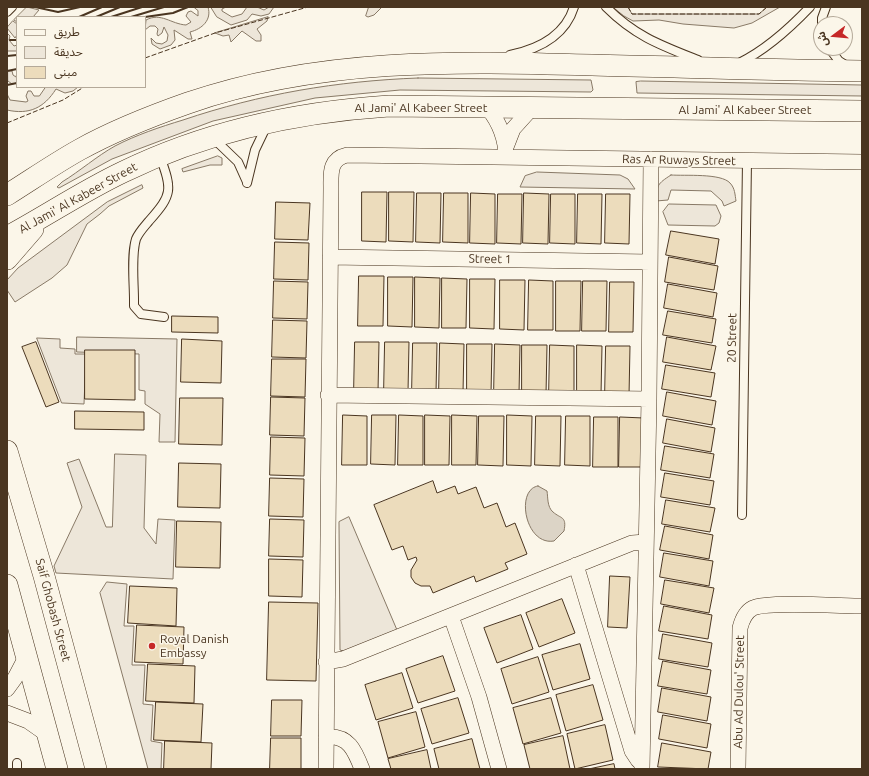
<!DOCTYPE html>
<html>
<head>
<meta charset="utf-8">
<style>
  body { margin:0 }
  #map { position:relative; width:869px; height:776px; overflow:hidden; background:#fbf6e9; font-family:Ubuntu,"Noto Sans Arabic",sans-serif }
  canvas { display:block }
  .frame { position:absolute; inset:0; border:8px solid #4a3520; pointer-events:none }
  .legend { position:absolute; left:16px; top:16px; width:130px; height:72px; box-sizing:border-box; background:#fbf6e9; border:1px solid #b4a999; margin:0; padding:5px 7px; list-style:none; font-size:12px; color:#4a3520 }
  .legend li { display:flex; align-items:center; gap:8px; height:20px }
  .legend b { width:20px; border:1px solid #b4a999 }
  .north { position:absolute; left:813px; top:16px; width:40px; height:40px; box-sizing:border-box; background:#fbf6e9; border:1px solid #b4a999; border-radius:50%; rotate:254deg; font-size:11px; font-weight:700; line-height:16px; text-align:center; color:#4a3520 }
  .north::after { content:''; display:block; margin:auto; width:14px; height:18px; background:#c62828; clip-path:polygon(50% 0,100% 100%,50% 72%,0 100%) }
</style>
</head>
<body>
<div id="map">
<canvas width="869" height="776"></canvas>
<div class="frame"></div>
<ul class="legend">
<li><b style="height:5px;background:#fbf6e9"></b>طريق</li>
<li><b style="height:11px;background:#ede6d9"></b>حديقة</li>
<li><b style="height:11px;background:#ecdcbc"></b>مبنى</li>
</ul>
<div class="north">ش</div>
</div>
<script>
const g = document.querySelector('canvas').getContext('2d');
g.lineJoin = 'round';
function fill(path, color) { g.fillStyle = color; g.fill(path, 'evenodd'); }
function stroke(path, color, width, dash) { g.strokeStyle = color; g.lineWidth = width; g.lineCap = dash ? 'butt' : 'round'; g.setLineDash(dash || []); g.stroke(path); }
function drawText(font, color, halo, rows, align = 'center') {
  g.font = font + ' Ubuntu,sans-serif'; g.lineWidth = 3; g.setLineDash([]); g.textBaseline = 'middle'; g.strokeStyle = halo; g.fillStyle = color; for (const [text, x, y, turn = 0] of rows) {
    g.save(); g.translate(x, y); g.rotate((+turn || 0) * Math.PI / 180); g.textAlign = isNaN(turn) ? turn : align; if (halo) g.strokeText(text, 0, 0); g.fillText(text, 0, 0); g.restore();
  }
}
const green = new Path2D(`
  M27,7L39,10L33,17H17V22L14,20Z
  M194,7H208C212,20 202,29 190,32L192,39H188L174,30L175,40L171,45L160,49L152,44L151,38L156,43L162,44L167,41L168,35L164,27L162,33L158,36L157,34L158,29L155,26H150L145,30L146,20C161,12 171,24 186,25L191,22L186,16L188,12L191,11L198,16V11Z
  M211,7H226L222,9V11L232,17L242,14L247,7H257L264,10L269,7H274L269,14L261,16L252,14L247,20L231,25L217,17Z
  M369,7H382L374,15L368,17L366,16Z
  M613,7H628L632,14H759L767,7H780L752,23L734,28L683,24L659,20L633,21L624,16Z
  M268,17L267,21L257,29L261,35V41H256L242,31L231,42L229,35L223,36L215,33Z
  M13,21L17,24V35L15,38L7,28Z
  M7,33L10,36L9,40L14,46L17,45V51H7Z
  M8,71H12L13,75L16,77L17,72V83L12,84L8,81Z
  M418,78L591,80L593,90L591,92L400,90L315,98L213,121L112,159L59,188L57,187L62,182C80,171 97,156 115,146C136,135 160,127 183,120C260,94 337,81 418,78Z
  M641,81L862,85V96L637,93L636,82Z
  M46,87H78L73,91L65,93L56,89C44,108 29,115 7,110V94L10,100L26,102L28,101L26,96L28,91H31L34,96H39Z
  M218,156L222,158V165H210L183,172L182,169Z
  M537,172L620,175L628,179L635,189L520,187L525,176Z
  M671,175C685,176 721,173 730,183C735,188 735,195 736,201L724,206L722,201L711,191L671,190L668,200L656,201C657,185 657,184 671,175Z
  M142,185L143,188L109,206L100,214L87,224L67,265L52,278L15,302L7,290V280L18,268L107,202Z
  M669,204L716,205L721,216L719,223L715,226L668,225L663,212Z
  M77,337L177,339L175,442H159L160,414L145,404V391L139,390V354L77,352Z
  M37,338L60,339V348L75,349V354H86L84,404L62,403Z
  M115,454L146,455L144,528L156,544L158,519L175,520L173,579L56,573L54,566L82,507L67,463L79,459L106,527H112Z
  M349,517L397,630L346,652L340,650L339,522Z
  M107,582L127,584L124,626H134L132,665H145L143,704L153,705L151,741L162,743L161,769H148L100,593Z`);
fill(green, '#ede6d9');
stroke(green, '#887966', 1);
const water = new Path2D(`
  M538,486L547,491C548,497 547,507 553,512C561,519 567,516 564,531L554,541C525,546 515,489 538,486Z`);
fill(water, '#dcd4c6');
stroke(water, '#887966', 1);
const building = new Path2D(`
  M362,192H387L386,242L362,241Z
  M389,192H414L413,242L389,241Z
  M417,193H441L440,243L416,242Z
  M444,193H468V243L443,242Z
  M471,193L495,194V244L470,243Z
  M524,193L549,194L548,244L523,243Z
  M498,194H522L521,244L497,243Z
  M551,194H575V244L550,243Z
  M578,194H602L601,244L577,243Z
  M606,194H630L629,244L605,243Z
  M276,202L310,203L308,240L275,239Z
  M671,231L719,239L715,264L666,255Z
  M275,242L309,243L308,280L274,279Z
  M669,257L718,266L714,290L665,282Z
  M359,276H384L383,326H358Z
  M388,277H413L412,327L388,326Z
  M415,277L440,278L439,328L415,327Z
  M442,278L467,279L466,328H442Z
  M470,279H495L494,329L470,328Z
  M500,280H525L524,330L500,329Z
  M529,280L553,281V330H528Z
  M274,281L308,282L307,319L273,318Z
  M556,281H581L580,331H556Z
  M583,281H607L606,331H582Z
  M610,282H634L633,332H609Z
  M668,284L717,293L713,317L664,308Z
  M668,311L716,319L712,343L663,335Z
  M172,316L218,317V333L172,332Z
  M273,320L307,321L306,358L272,357Z
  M667,337L716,346L711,370L663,362Z
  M182,339L222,341L221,383L181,382Z
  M36,342L59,402L46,407L22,347Z
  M355,342H379L378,392H354Z
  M385,342H409L408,392H384Z
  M413,343H437L436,393L412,392Z
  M440,343L464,344L463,393H439Z
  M467,344H492L491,394L467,393Z
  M495,344L520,345L519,394H494Z
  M522,345H547L546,395L522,394Z
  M550,345L574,346V395H549Z
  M577,345L602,346L601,395H577Z
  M606,346H630L629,396H605Z
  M85,350H135V400L85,399Z
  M272,359H306L305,397L271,396Z
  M666,365L715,373L711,397L662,389Z
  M667,392L716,401L712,425L663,416Z
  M271,397L305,398L304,436L270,435Z
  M180,398H223L222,445L179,444Z
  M75,411L144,412V430L75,429Z
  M343,415L367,416V465H342Z
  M372,415H396L395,465L371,464Z
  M399,415L423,416V465H398Z
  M425,415L450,416L449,465H425Z
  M452,415L477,416L476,465H452Z
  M507,415L532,416L531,466L507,465Z
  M479,416H504L503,466L478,465Z
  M536,416H561L560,466L535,465Z
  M566,416H590V466L565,465Z
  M594,417H618V467H593Z
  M620,417L644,418L643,467H619Z
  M667,419L715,428L711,452L663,443Z
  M271,437L305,438L304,476L270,475Z
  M665,446L714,454L710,478L661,470Z
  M179,463L221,464L220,508L178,507Z
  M665,473L714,481L710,505L661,497Z
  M270,478L304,479L303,517L269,516Z
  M433,481L437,493L455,486L458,494L476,487L484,508L497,503L506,527L515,523L527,554L505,563L508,569L476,582L474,576L433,593L430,586H421L415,583L411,577V570L417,560L416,557L408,560L403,546L392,550L374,505Z
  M666,500L715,508L710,532L662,524Z
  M270,519L304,520L303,557L269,556Z
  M177,521L221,522L220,568L176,567Z
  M665,526L713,535L709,559L660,550Z
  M664,553L713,561L709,586L660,577Z
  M269,559L303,560L302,597L269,596Z
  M610,576L630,577L627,628L608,627Z
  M665,580L714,588L709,613L661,604Z
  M130,586L177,588L176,626L128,623Z
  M562,599L575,633L539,647L526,613Z
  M269,602L318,603L316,681L267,680Z
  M664,606L712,615L708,639L659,631Z
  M521,615L533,649L497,663L484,628Z
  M137,625L184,627L183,664L135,662Z
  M663,634L712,643L708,667L659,659Z
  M580,644L590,679L553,690L542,655Z
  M443,656L455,691L418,703L406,669Z
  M538,657L549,692L512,704L501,669Z
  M663,661L711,670L707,694L658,686Z
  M148,664L195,666L194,703L146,701Z
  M402,673L413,708L376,720L365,685Z
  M593,685L603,720L566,731L556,695Z
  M662,688L711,697L707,721L658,712Z
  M458,698L469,733L432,744L421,709Z
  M551,698L561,733L523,744L513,708Z
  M272,700H302L301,736H271Z
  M156,702L203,704L201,742L154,740Z
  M416,712L425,747L388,758L378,722Z
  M663,715L711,724L707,748L659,739Z
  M605,725L613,760L575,769L567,734Z
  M563,736L570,769H530L524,745Z
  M271,738H301V769H270Z
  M472,739L480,769H439L434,749Z
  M165,741L212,743L211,769H164Z
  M662,743L711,752L708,769L658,767Z
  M427,750L431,769H391L388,759Z
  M614,764L615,769H589Z`);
fill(building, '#ecdcbc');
stroke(building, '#4a3520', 1);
const lane = new Path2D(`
  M606,7C635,36 660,45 698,60
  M7,12L12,7
  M822,24V18L826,7
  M829,48L839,61L847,66
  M510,55C539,49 565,36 574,7
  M739,63C766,50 789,29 810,7
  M213,138L238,162L247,182
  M160,156C172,190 173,194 149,221C144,227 139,232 136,239C131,255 134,283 134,300V306L141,314L164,317
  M247,183L255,150L267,125
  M742,515L747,161
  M17,769V763`);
const street = new Path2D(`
  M488,108C499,122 506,138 506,157
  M506,147L513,129L531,109
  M330,257L650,262
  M328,395L649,399
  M576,565L632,751L638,760L641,763
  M451,616L479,697L499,769
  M326,662L343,659L632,543L646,542
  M7,689L15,678L26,657
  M7,713L28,721L48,735
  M326,737C349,735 355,751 362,769
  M326,769L331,188C331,174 329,159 347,155L862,162
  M642,769L649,399L651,159
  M738,769L740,628C742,620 745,612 753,608C768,601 842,606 862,606`);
const secondary = new Path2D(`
  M7,195C31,180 54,164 79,150C113,131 151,116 188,103C318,58 456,61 592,65C682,67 772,70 862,71
  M7,237C46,216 83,191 123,172C207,131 296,112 389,106L862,111
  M7,259L33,229
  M7,451L44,576L96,769
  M7,585L57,769`);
stroke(lane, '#4a3520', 10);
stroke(street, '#4a3520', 16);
stroke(secondary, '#4a3520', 22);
stroke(lane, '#fbf6e9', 8);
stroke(street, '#fbf6e9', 15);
stroke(secondary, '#fbf6e9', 21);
stroke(new Path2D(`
  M628,7L632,14H759L767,7
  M145,58L215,33L308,7
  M7,123L63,100L84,87`), '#4a3520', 1, [5, 2]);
stroke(new Path2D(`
  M35,7L58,12L80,7
  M79,17L102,7
  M96,17L120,7
  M111,17L142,7
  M131,17L164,7
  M145,17L173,13L188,7
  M10,40H17
  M7,56L17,55
  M7,71L17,69
  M7,85L17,83`), '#4a3520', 2);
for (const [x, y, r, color] of [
  [152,646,4,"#c62828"]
]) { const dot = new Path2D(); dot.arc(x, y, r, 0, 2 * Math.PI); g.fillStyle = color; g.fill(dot); stroke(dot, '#fbf6e9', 1.5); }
drawText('12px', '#4a3520', '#fbf6e9', [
  ["Al Jami' Al Kabeer Street",421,108],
  ["Al Jami' Al Kabeer Street",745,110],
  ["Ras Ar Ruways Street",679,160,1],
  ["Al Jami' Al Kabeer Street",78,198,-29],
  ["Street 1",490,259,1],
  ["20 Street",732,338,-89],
  ["Saif Ghobash Street",53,610,75],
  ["Abu Ad Dulou' Street",739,692,-89]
]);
drawText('12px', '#4a3520', '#fbf6e9', [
  ["Royal Danish",160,639],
  ["Embassy",160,653]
], 'left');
</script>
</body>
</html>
